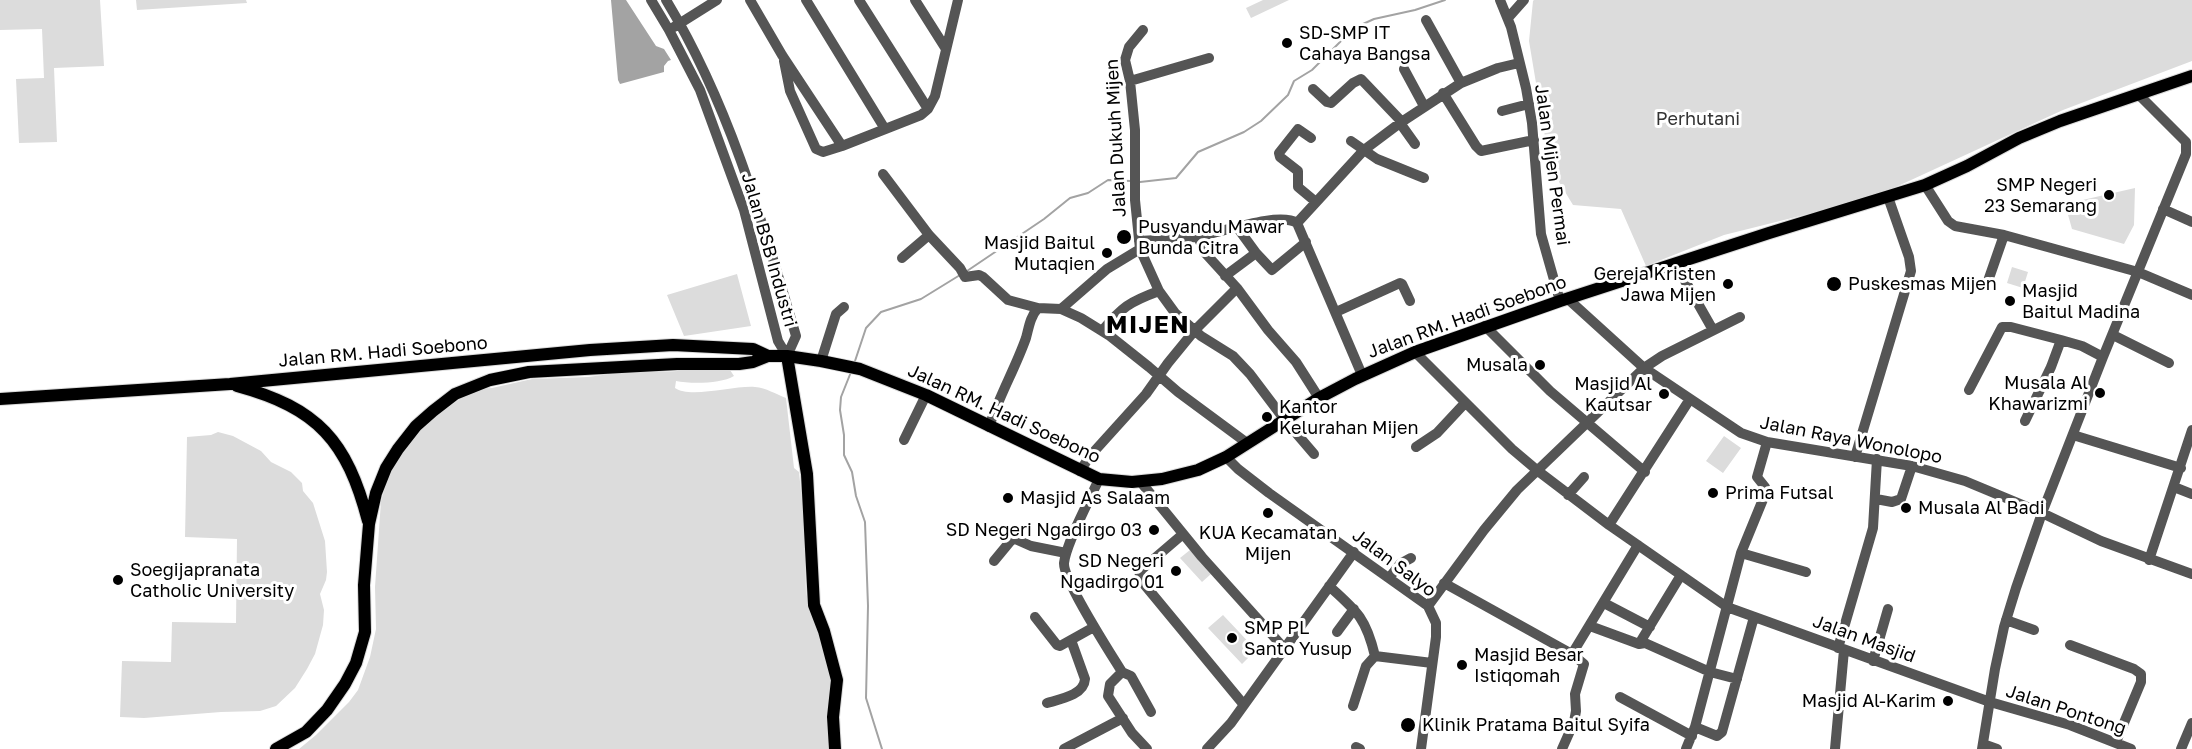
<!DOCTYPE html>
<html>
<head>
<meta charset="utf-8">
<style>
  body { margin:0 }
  canvas { display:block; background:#fff }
</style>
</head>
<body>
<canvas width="2192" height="749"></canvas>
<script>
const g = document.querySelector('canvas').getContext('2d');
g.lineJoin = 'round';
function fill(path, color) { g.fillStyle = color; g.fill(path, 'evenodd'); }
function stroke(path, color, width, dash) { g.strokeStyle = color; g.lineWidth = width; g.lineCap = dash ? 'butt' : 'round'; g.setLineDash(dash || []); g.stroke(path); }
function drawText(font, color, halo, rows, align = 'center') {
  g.font = font + ' "Golos Text",sans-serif'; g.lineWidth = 6; g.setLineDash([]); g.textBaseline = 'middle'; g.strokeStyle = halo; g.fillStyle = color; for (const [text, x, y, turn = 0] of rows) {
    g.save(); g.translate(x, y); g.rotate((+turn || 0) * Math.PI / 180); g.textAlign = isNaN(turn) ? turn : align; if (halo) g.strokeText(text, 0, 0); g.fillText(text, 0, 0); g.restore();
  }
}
fill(new Path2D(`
  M0,0H100L104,66L54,68L57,142L19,143L16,79L44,78L42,29L0,30Z
  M136,0H246L247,3L137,10Z
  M1263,0H1289L1251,18L1246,8Z
  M1534,0H2192V61L2063,110L1872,198L1724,235L1646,266L1621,209L1573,205L1550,167L1529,41L1533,1Z
  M2135,188L2134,225L2124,244L2072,229L2065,204Z
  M2012,267L2028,272L2023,288L2007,283Z
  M737,274L751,326L684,336L667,295Z
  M715,368L730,370L734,376C721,384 690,384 676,381L675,388C690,399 736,385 755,387C766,388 776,394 786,398L794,468L799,472L804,520L806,593L832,681L830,749H299L316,735L349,702L358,690L370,657L376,629L375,587L381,501L391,468L402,449L432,418L475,389L492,388L532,379L588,377L638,370L665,372Z
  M218,432L233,436L261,451L271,462L291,472L302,483L303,491L313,503L325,541L327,572L326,580L320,594L324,610L323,625L315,654L307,669L295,688L276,706L260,711L221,712L144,718L120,717L122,661L171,662L172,622L236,623L237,539L185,537L187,437L211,435Z
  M1724,436L1741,448L1723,473L1706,461Z
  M1190,550L1211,574L1202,582L1180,558Z
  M1223,615L1256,650L1242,664L1208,628Z`), '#dcdcdc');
fill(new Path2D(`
  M611,0H626L656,46L664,49L671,60L668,61L664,66V72L620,84L618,80Z`), '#a3a3a3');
stroke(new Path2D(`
  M1140,182L1176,178L1198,152L1244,132L1261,121L1288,95L1294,81L1312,70L1342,40L1363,24L1374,19L1415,10L1445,0
  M967,271L1044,219L1070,198L1088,193L1108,180L1131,181
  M854,364L866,328L881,312L921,299L960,275
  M851,372L841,397L840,410L844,435V455L852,472L856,496L865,522L868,606L866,698L882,749`), '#a3a3a3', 2);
const major = new Path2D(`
  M787,356L807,474L814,605L824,631L837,680L833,717L835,749
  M237,386C318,408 347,441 368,521
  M0,399L230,384L590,350L673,345L753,349L768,356
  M276,749L306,732L327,710L345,684L356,663L365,632L364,585L369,524L376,493L386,468L398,449L416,426L433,411L455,394L490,380L529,372L677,364H739L753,362L768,356H787L821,361L860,369L926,395L1099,479L1132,482L1162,479L1198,470L1226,457L1319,398L1355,379L1415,352L1560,301L1769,233L1925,185L1967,166L2019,138L2060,121L2192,76`);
stroke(major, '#dbdbdb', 14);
stroke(new Path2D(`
  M651,0L669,30L700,90L744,210L778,341L787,356
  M666,0C729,104 762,220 796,336L787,356
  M750,0L782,55L842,146L921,115L928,109L935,96L958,0
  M806,0L885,129
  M859,0L928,109
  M915,0L946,49
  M1500,0L1511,27L1526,88L1532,123L1541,234L1560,301
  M1508,18L1524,0
  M1426,20L1461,83
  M674,27L717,0
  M1143,30L1129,47L1125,60L1130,81L1135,130V200L1140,249L1159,291L1175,313L1201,336L1233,356L1250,374L1284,419L1314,454
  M784,61L790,91L816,149L823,152L842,146
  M1404,69L1424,106
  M1130,81L1209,58
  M1313,89L1327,102L1331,103L1353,83L1361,79L1402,122
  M1443,93L1476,146L1481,151L1534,140
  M1502,111L1529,104
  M1400,123L1415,144
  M1311,138L1298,129L1279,153L1280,157L1298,171V187L1316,202
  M1351,141L1377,159L1424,178
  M883,174L929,235L960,268L965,277L979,275L983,277L1008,300L1038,308L1061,309L1081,318L1110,336L1149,367L1178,392L1247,443
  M1925,185L1948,221L1955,226L2004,235L2138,272L2192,295
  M2163,209L2192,222
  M1297,223L1364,150L1400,123L1461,83L1498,68L1519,63
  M1297,223L1362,375
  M1237,227L1256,253
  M1198,237L1206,254L1237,288L1268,330L1296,362L1319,398
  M1139,241C1158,240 1177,239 1195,237C1218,234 1278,211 1297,223
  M902,258L929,235
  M1676,265L1713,330
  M1225,276L1256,253L1272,270L1306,242
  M1988,281L2004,235
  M1568,299L1644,368L1741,433L1767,442L1912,466L1965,481L2042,513L2101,541L2192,574
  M1061,309L1107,269L1140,249
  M1336,312L1400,283L1402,284L1410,301
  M1485,326L1550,391L1645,472
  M1102,331C1122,307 1129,302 1159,291
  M2113,335L2169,363
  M2061,340L2082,346L2103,357
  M1415,352L1512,449L1538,471L1609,525L1727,607L1990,702L2070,725L2131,749
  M821,361L836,314L844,307
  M1969,390L2002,327H2011L2061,340L2051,367L2025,421
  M989,427C999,396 1015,369 1026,338C1029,327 1030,317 1038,308
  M2073,435L2181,468
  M904,440L926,395
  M1416,447L1437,433L1465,403
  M1226,457L1238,469L1269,493L1428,606L1436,623V637L1421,749
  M1855,457L1911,271L1909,257L1888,197
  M1080,471L1090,456L1146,394L1168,363L1195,330L1237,288
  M1099,479C1090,499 1066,543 1064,563C1063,580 1111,654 1122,672L1110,684L1108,696L1132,733L1147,749
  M1140,481L1202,557L1284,648
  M2174,487L2192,494
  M1568,495L1584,477
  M1876,499L1892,502L1901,499L1912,466
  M1609,525L1690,399
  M1183,534L1141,570L1139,578L1244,705
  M1741,553L1806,572
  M2149,560L2192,430
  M994,561L1013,538L1031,546L1066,553
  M1389,578L1400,564L1411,558
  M1444,583L1572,654L1638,545
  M1329,586C1357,611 1366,618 1375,656
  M1604,603L1650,627
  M1428,606L1484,530L1517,490L1644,368L1662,356L1740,317
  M1035,617L1057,645L1060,646L1094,627
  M2006,620L2034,630
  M1590,626L1639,644L1645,643L1710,672L1737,679
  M1337,632L1354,609
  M1639,644L1681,575
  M2070,645L2134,669L2141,674V682L2116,742
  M1838,648L1873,528L1877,459
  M1873,661L1888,609
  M1122,672L1131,676L1151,712
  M1620,697L1692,736
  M1047,703C1061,699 1084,695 1085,679L1071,640
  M1353,706L1366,666L1375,656L1432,663
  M1695,727L1717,736L1722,732L1754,617
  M1983,744L1997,749
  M1356,747L1360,749
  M1064,749L1123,718
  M1207,749L1231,723L1354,552
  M1562,749L1574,722L1576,711L1575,694L1584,664L1572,654
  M1686,749L1695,727L1741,553L1766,492L1765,487L1757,477L1767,442
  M1835,749L1844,650
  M1982,749L1995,669L2004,627L2016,588L2042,513L2103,357L2186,154V142L2139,95
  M2181,749L2192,723`), '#555', 10);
stroke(major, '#000', 12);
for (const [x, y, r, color] of [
  [1287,43,6,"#000"],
  [2109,195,6,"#000"],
  [1124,237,8,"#000"],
  [1107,253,6,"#000"],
  [1728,284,6,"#000"],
  [1834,284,8,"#000"],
  [2010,301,6,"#000"],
  [1540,365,6,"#000"],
  [2100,393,6,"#000"],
  [1664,394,6,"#000"],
  [1267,417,6,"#000"],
  [1713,493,6,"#000"],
  [1008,498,6,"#000"],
  [1906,508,6,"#000"],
  [1268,513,6,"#000"],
  [1154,530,6,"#000"],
  [1176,571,6,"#000"],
  [118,580,6,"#000"],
  [1232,638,6,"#000"],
  [1462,665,6,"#000"],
  [1948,701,6,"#000"],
  [1408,725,8,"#000"]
]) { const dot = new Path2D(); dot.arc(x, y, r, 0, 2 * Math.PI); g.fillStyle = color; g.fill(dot); stroke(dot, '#fff', 2); }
drawText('18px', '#000', '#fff', [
  ["SD-SMP IT",1299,33],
  ["Cahaya Bangsa",1299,54],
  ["SMP Negeri",2097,185,"right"],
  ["23 Semarang",2097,206,"right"],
  ["Pusyandu Mawar",1138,227],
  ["Bunda Citra",1138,248],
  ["Masjid Baitul",1095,243,"right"],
  ["Mutaqien",1095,264,"right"],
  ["Gereja Kristen",1716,274,"right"],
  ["Jawa Mijen",1716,295,"right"],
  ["Puskesmas Mijen",1848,284],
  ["Masjid",2022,291],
  ["Baitul Madina",2022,312],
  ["Musala",1528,365,"right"],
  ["Musala Al",2088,383,"right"],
  ["Khawarizmi",2088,404,"right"],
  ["Masjid Al",1652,384,"right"],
  ["Kautsar",1652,405,"right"],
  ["Kantor",1279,407],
  ["Kelurahan Mijen",1279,428],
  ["Prima Futsal",1725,493],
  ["Masjid As Salaam",1020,498],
  ["Musala Al Badi",1918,508],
  ["SD Negeri Ngadirgo 03",1142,530,"right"],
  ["KUA Kecamatan",1268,533,"center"],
  ["Mijen",1268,554,"center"],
  ["SD Negeri",1164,561,"right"],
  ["Ngadirgo 01",1164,582,"right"],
  ["Soegijapranata",130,570],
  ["Catholic University",130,591],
  ["SMP PL",1244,628],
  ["Santo Yusup",1244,649],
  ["Masjid Besar",1474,655],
  ["Istiqomah",1474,676],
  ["Masjid Al-Karim",1936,701,"right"],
  ["Klinik Pratama Baitul Syifa",1422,725]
], 'left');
drawText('18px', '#333', '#fff', [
  ["Perhutani",1698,119]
]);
drawText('18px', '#000', '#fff', [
  ["Jalan Dukuh Mijen",1116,138,-93],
  ["Jalan Mijen Permai",1552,165,82],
  ["Jalan BSB Industri",769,250,74],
  ["Jalan RM. Hadi Soebono",1467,317,-20],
  ["Jalan RM. Hadi Soebono",383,352,-5],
  ["Jalan RM. Hadi Soebono",1004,414,25],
  ["Jalan Raya Wonolopo",1851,440,11],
  ["Jalan Salyo",1394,563,37],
  ["Jalan Masjid",1864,639,20],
  ["Jalan Pontong",2066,710,18]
]);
g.letterSpacing = '1.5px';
drawText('bold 24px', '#000', '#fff', [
  ["MIJEN",1148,325]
]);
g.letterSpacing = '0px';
</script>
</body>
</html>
